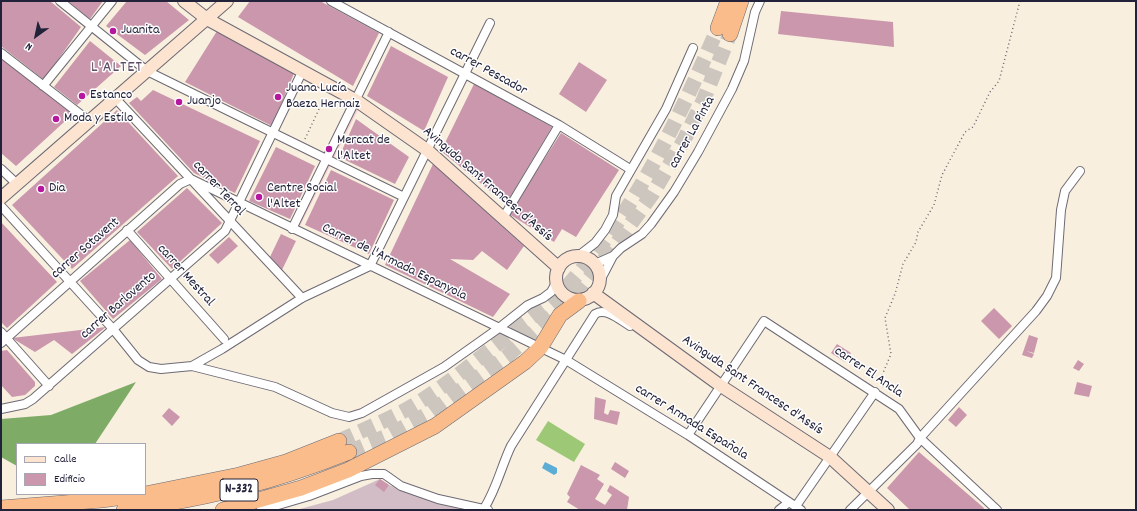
<!DOCTYPE html>
<html>
<head>
<meta charset="utf-8">
<style>
  body { margin:0 }
  #map { position:relative; width:1137px; height:511px; overflow:hidden; background:#f8efdf; font-family:Dekko,sans-serif }
  canvas { display:block }
  .frame { position:absolute; inset:0; border:2px solid #22223b; pointer-events:none }
  .legend { position:absolute; left:16px; top:443px; width:130px; height:52px; box-sizing:border-box; background:#fff; border:1px solid #a7a7b1; margin:0; padding:5px 7px; list-style:none; font-size:12px; color:#22223b }
  .legend li { display:flex; align-items:center; gap:8px; height:20px }
  .legend b { width:20px; border:1px solid #a7a7b1 }
  .north { position:absolute; left:16px; top:16px; width:40px; height:40px; -webkit-text-stroke:3px #fff; paint-order:stroke; rotate:213deg; font-size:11px; font-weight:700; line-height:16px; text-align:center; color:#22223b }
  .north::after { content:''; display:block; margin:auto; width:14px; height:18px; background:#22223b; clip-path:polygon(50% 0,100% 100%,50% 72%,0 100%) }
</style>
</head>
<body>
<div id="map">
<canvas width="1137" height="511"></canvas>
<div class="frame"></div>
<ul class="legend">
<li><b style="height:5px;background:#fde4d0"></b>Calle</li>
<li><b style="height:11px;background:#ca97ac"></b>Edificio</li>
</ul>
<div class="north">N</div>
</div>
<script>
const g = document.querySelector('canvas').getContext('2d');
g.lineJoin = 'round';
function fill(path, color) { g.fillStyle = color; g.fill(path, 'evenodd'); }
function stroke(path, color, width, dash) { g.strokeStyle = color; g.lineWidth = width; g.lineCap = dash ? 'butt' : 'round'; g.setLineDash(dash || []); g.stroke(path); }
function drawText(font, color, halo, rows, align = 'center') {
  g.font = font + ' Dekko,sans-serif'; g.lineWidth = 3; g.setLineDash([]); g.textBaseline = 'middle'; g.strokeStyle = halo; g.fillStyle = color; for (const [text, x, y, turn = 0] of rows) {
    g.save(); g.translate(x, y); g.rotate((+turn || 0) * Math.PI / 180); g.textAlign = isNaN(turn) ? turn : align; if (halo) g.strokeText(text, 0, 0); g.fillText(text, 0, 0); g.restore();
  }
}
fill(new Path2D(`
  M349,106L358,110L299,228L291,224Z`), '#f7cfd1');
fill(new Path2D(`
  M380,479L389,485L463,510H296L333,500Z`), '#d2bdc6');
fill(new Path2D(`
  M548,421L585,444L574,462L536,440Z`), '#9dc875');
fill(new Path2D(`
  M136,382L95,444H17V466L1,457V419L51,415Z`), '#7eac66');
fill(new Path2D(`
  M545,462L557,468V473L554,475L542,468Z`), '#5badd6');
fill(new Path2D(`
  M1,1H50L81,27L44,80L1,46Z
  M68,1H103L90,19Z
  M127,1H166L189,20L145,55L106,26Z
  M250,1H320L379,33L353,86L238,17Z
  M781,11L893,22L894,47L778,34Z
  M217,31L295,71L272,126L185,82Z
  M90,41L121,66L77,105L54,87Z
  M391,46L448,77L424,131L367,96Z
  M3,59L74,113L16,166L1,153V61Z
  M579,62L607,80L586,112L559,94Z
  M474,84L552,127L506,204L441,151Z
  M153,90L260,141L235,193L194,173L129,103L137,97L141,101Z
  M117,110L178,176L72,269L12,205Z
  M356,119L409,157L395,184L339,157Z
  M561,133L619,170L576,237L562,229L554,242L509,214Z
  M276,147L315,166L290,219L249,201Z
  M433,164L524,246L507,270L482,251L473,260L450,259L510,294L493,317L385,265Z
  M331,170L394,200L369,254L305,225Z
  M187,188L222,223L172,269L137,232Z
  M1,222L57,282L7,328L1,322Z
  M281,234L296,241L282,270L270,257Z
  M229,237L238,246L218,264L209,255Z
  M130,240L162,279L113,319L80,281Z
  M994,308L1012,326L999,339L981,321Z
  M106,327L72,354L54,340L35,352L12,338Z
  M1029,335L1038,338L1034,353L1026,351L1034,354L1032,358L1022,355Z
  M837,344L851,353L845,362L831,353Z
  M7,350L35,382V386L25,395L12,397L1,385V351Z
  M1078,360L1084,364L1079,371L1073,368Z
  M1077,382L1092,386L1089,397L1074,394Z
  M595,397L606,400L604,413L608,415L610,410L620,412L617,425L594,419Z
  M959,407L967,415L956,427L948,420Z
  M169,408L180,417L172,426L162,416Z
  M919,452L984,508L983,510H910L887,488Z
  M615,462L629,471L625,478L611,469Z
  M581,465L600,475L597,479L604,484L595,499L605,505L612,495L607,491L610,485L629,497L627,510H580L567,502L570,497L567,494Z
  M380,479L389,485L384,492L375,485Z`), '#ca97ac');
stroke(new Path2D(`
  M339,441C367,428 396,417 421,401C452,381 481,357 510,334C531,318 552,302 570,283C637,209 679,118 718,28
  M349,452L387,436L429,413L507,356L577,293L612,250L653,193L684,140L703,101L730,34`), '#cdc6be', 15, [15, 8]);
const street = new Path2D(`
  M60,1L147,71L404,197
  M331,1L559,125L630,169
  M1,53L89,121
  M43,86L112,1
  M115,98L302,298
  M1,169L17,184
  M1,206L113,329L138,360L149,367L161,369L192,366L275,387L332,413L349,417L362,413L444,367L499,328L528,305L543,298L551,292L556,283
  M503,218L559,125
  M292,229L389,32
  M127,230L224,339
  M577,257L595,243L605,230L613,215L616,196L666,109L693,48
  M595,264L613,256
  M601,279L613,256L621,248L642,234L651,224L674,192L698,152L732,89L744,61L755,12L760,1
  M1,332L49,386
  M1,343L180,184L191,179L566,360L688,435L801,510
  M192,366L222,349L302,298L370,266L490,23
  M1,409L25,404L33,399L225,231L303,70
  M688,435L764,321L899,409L920,438L997,510
  M796,506L875,392
  M261,510L309,496L361,476L372,474H384L401,486L438,499L488,510
  M483,510C496,491 501,467 511,446L595,314C606,307 620,320 630,326
  M779,510L789,502
  M850,510L917,444L920,438L1036,311L1047,296L1056,278L1061,210L1065,191L1080,171`);
const secondary = new Path2D(`
  M184,1L207,19L357,101L427,150L559,268
  M1,198L227,1
  M556 278a22 22 0 1 1 44 0a22 22 0 1 1-44 0Z
  M593,293L721,386L830,457L888,510`);
const highway = new Path2D(`
  M718,28L728,1
  M730,34L741,1
  M145,494L239,475L286,462L339,441
  M1,508L102,500L144,494
  M124,510C205,499 272,483 349,452
  M223,510L301,488L348,470L435,426L525,362L540,348L560,315L579,301`);
stroke(street, '#6d6a74', 10);
stroke(secondary, '#6d6a74', 14);
stroke(highway, '#6d6a74', 16);
stroke(new Path2D(`
  M305,139L320,107
  M883,387L881,378L891,354L885,318L895,294L903,264L916,242L918,232L934,205L942,175L965,132L973,127L990,92L999,81L1020,1`), '#6d6a74', 1.5, [1, 3]);
stroke(street, '#fff', 8);
stroke(secondary, '#fde4d0', 12);
stroke(highway, '#f9bc8a', 15);
for (const [x, y, r, color] of [
  [113,31,4,"#b5179e"],
  [82,96,4,"#b5179e"],
  [278,97,4,"#b5179e"],
  [179,102,4,"#b5179e"],
  [56,119,4,"#b5179e"],
  [329,149,4,"#b5179e"],
  [41,189,4,"#b5179e"],
  [259,197,4,"#b5179e"]
]) { const dot = new Path2D(); dot.arc(x, y, r, 0, 2 * Math.PI); g.fillStyle = color; g.fill(dot); stroke(dot, '#fff', 1.5); }
for (const [x, y, w] of [
  [239,490,38]
]) { const box = new Path2D(); box.roundRect(x - w / 2, y - 11, w, 22, 3); g.fillStyle = '#fff'; g.fill(box); stroke(box, '#22223b', 1); }
drawText('bold 13px', '#22223b', null, [
  ["N-332",239,490]
]);
drawText('14px', '#22223b', '#fff', [
  ["Juanita",121,31],
  ["Juana Lucía",286,89],
  ["Baeza Hernaiz",286,105],
  ["Estanco",90,96],
  ["Juanjo",187,102],
  ["Moda y Estilo",64,119],
  ["Mercat de",337,141],
  ["l'Altet",337,157],
  ["Dia",49,189],
  ["Centre Social",267,189],
  ["l'Altet",267,205]
], 'left');
drawText('14px', '#22223b', '#fff', [
  ["carrer Pescador",488,72,29],
  ["carrer La Pinta",693,133,-61],
  ["Avinguda Sant Francesc d’Assís",487,185,41],
  ["carrer Terral",218,189,47],
  ["carrer Sotavent",86,249,-41],
  ["Carrer de l'Armada Espanyola",394,263,26],
  ["carrer Mestral",185,276,48],
  ["carrer Barlovento",119,306,-41],
  ["carrer El Ancla",868,373,34],
  ["Avinguda Sant Francesc d'Assís",752,386,34],
  ["carrer Armada Española",691,423,32]
]);
g.letterSpacing = '1px';
drawText('16px', '#5d4b63', '#fff', [
  ["L'ALTET",117,69]
]);
g.letterSpacing = '0px';
</script>
</body>
</html>
